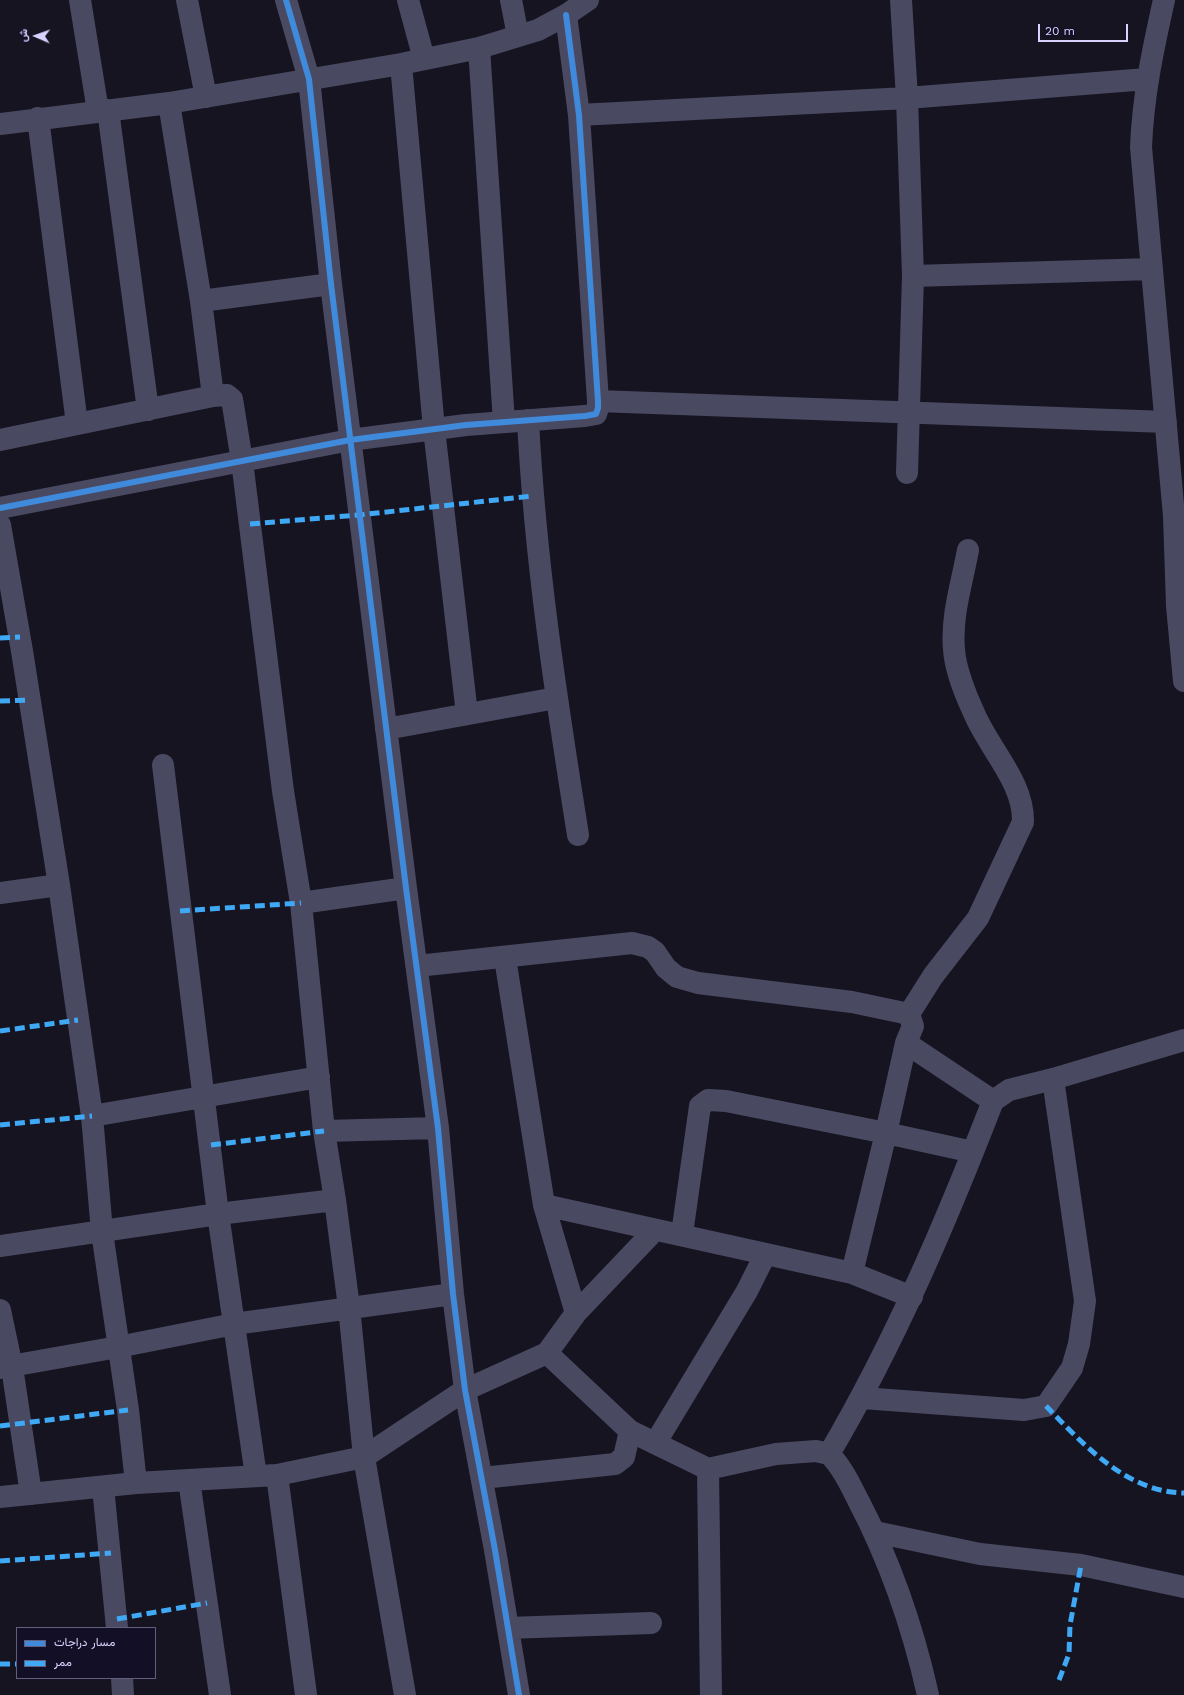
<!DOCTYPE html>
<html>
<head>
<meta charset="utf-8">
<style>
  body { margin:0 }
  #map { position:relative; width:1184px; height:1695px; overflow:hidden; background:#161421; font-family:"Work Sans",Vazirmatn,sans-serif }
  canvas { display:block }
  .legend { position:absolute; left:16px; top:1627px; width:140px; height:52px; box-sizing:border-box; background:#130f26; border:1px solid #625e7d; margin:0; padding:5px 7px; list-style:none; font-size:12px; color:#d9d4ff }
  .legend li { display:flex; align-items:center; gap:8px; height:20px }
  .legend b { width:20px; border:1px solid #625e7d }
  .north { position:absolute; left:16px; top:16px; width:40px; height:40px; -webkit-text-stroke:3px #130f26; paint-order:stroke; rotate:272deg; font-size:11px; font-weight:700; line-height:16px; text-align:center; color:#d9d4ff }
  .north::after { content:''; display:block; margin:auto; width:14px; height:18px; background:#d9d4ff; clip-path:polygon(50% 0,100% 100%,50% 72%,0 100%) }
  .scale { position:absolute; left:1038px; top:24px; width:90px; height:18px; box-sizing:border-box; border:2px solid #d9d4ff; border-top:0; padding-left:5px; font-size:12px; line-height:14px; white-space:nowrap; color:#d9d4ff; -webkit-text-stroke:3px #130f26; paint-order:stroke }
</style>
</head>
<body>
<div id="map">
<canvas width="1184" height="1695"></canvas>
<ul class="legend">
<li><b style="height:5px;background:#408adc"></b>مسار دراجات</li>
<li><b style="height:5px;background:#3fa9f5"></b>ممر</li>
</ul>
<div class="north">ش</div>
<div class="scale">20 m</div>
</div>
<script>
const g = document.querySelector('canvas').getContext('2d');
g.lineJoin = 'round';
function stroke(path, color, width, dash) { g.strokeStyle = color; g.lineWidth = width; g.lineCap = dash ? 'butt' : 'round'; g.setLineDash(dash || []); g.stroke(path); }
stroke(new Path2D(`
  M80,0L98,111
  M187,0L206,97
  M286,0L309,79L331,284L406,888L438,1128L453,1294L465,1390L495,1550L519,1695
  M408,0L424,59
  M511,0L518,36
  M901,0L907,98L913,276L907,473
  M1164,0C1153,49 1143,96 1141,147L1174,516L1177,606L1184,681
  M479,48L504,422
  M401,64L434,429L467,714
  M169,103L201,301L213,396L227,395L232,399L242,461L283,791L301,903L324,1131L335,1200L349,1307L364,1457L405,1695
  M108,110L148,410
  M579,115L907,98L1147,79
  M38,118L77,424
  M0,124L169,103L401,64L479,48L538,30L566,15L588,0
  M913,276L1152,269
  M201,301L331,284
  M598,401L1166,422
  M528,420C535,560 556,697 578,835
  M0,440L213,396
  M0,508L350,440L466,425L585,416L596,414L598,408V401L579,115L566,15
  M0,525L22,651L59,885L92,1116L102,1232L128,1410L136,1483
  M386,729L556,698
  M163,765L218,1214L256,1476
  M0,893L59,885
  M301,903L406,888
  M505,958L544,1205L576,1313
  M417,966L632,943L648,947L655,952L666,968L677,977L698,983L852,1002L909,1014L913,1026L906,1043L886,1133L852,1273
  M909,1014L933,976L978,918L1023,822C1024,782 989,749 974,713C966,696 955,668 954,649C951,616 962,583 968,550
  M906,1043L993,1101
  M92,1116L319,1077
  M324,1131L438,1128
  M544,1205L852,1273L912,1297
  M682,1234L700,1106L708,1100L726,1101L886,1133L973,1152
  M0,1246L218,1214L335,1200
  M0,1310L12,1367L31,1494
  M547,1353L630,1431L708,1469L776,1454L816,1451L829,1454C842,1467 850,1484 858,1500C890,1561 913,1628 928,1695
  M0,1368L118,1347L234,1324L453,1294
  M862,1398L1024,1410L1046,1406L1072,1368L1079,1344L1085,1301L1053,1079
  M656,1442L747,1291L765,1255
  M829,1454C895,1342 946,1222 993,1101L1009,1090L1053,1079L1184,1040
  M708,1469L711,1695
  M277,1475L306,1695
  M482,1478L615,1464L624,1457L630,1431
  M189,1480L220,1695
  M103,1487L117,1628
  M0,1497L136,1483L277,1475L364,1457L465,1390L547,1353L576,1313L655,1230
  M875,1532L980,1554L1081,1565L1184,1587
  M508,1628L651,1623
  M122,1678L123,1695`), '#4a4962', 22);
stroke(new Path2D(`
  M250,524L359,515L532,496
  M0,638L20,637
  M0,701L30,700
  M180,911L301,903
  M0,1031L78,1020
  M0,1125L92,1116
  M211,1145L324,1131
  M1046,1406C1083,1444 1126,1492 1184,1493
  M0,1426L128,1410
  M0,1561L111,1553
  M117,1619L207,1603
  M0,1664H17
  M1059,1680L1069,1654L1070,1625L1081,1565`), '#3fa9f5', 5, [10, 5]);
stroke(new Path2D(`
  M286,0L309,79L331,284L406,888L438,1128L453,1294L465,1390L495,1550L519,1695
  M0,508L350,440L466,425L585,416L596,414L598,408V401L579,115L566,15`), '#408adc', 6);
</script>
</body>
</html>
